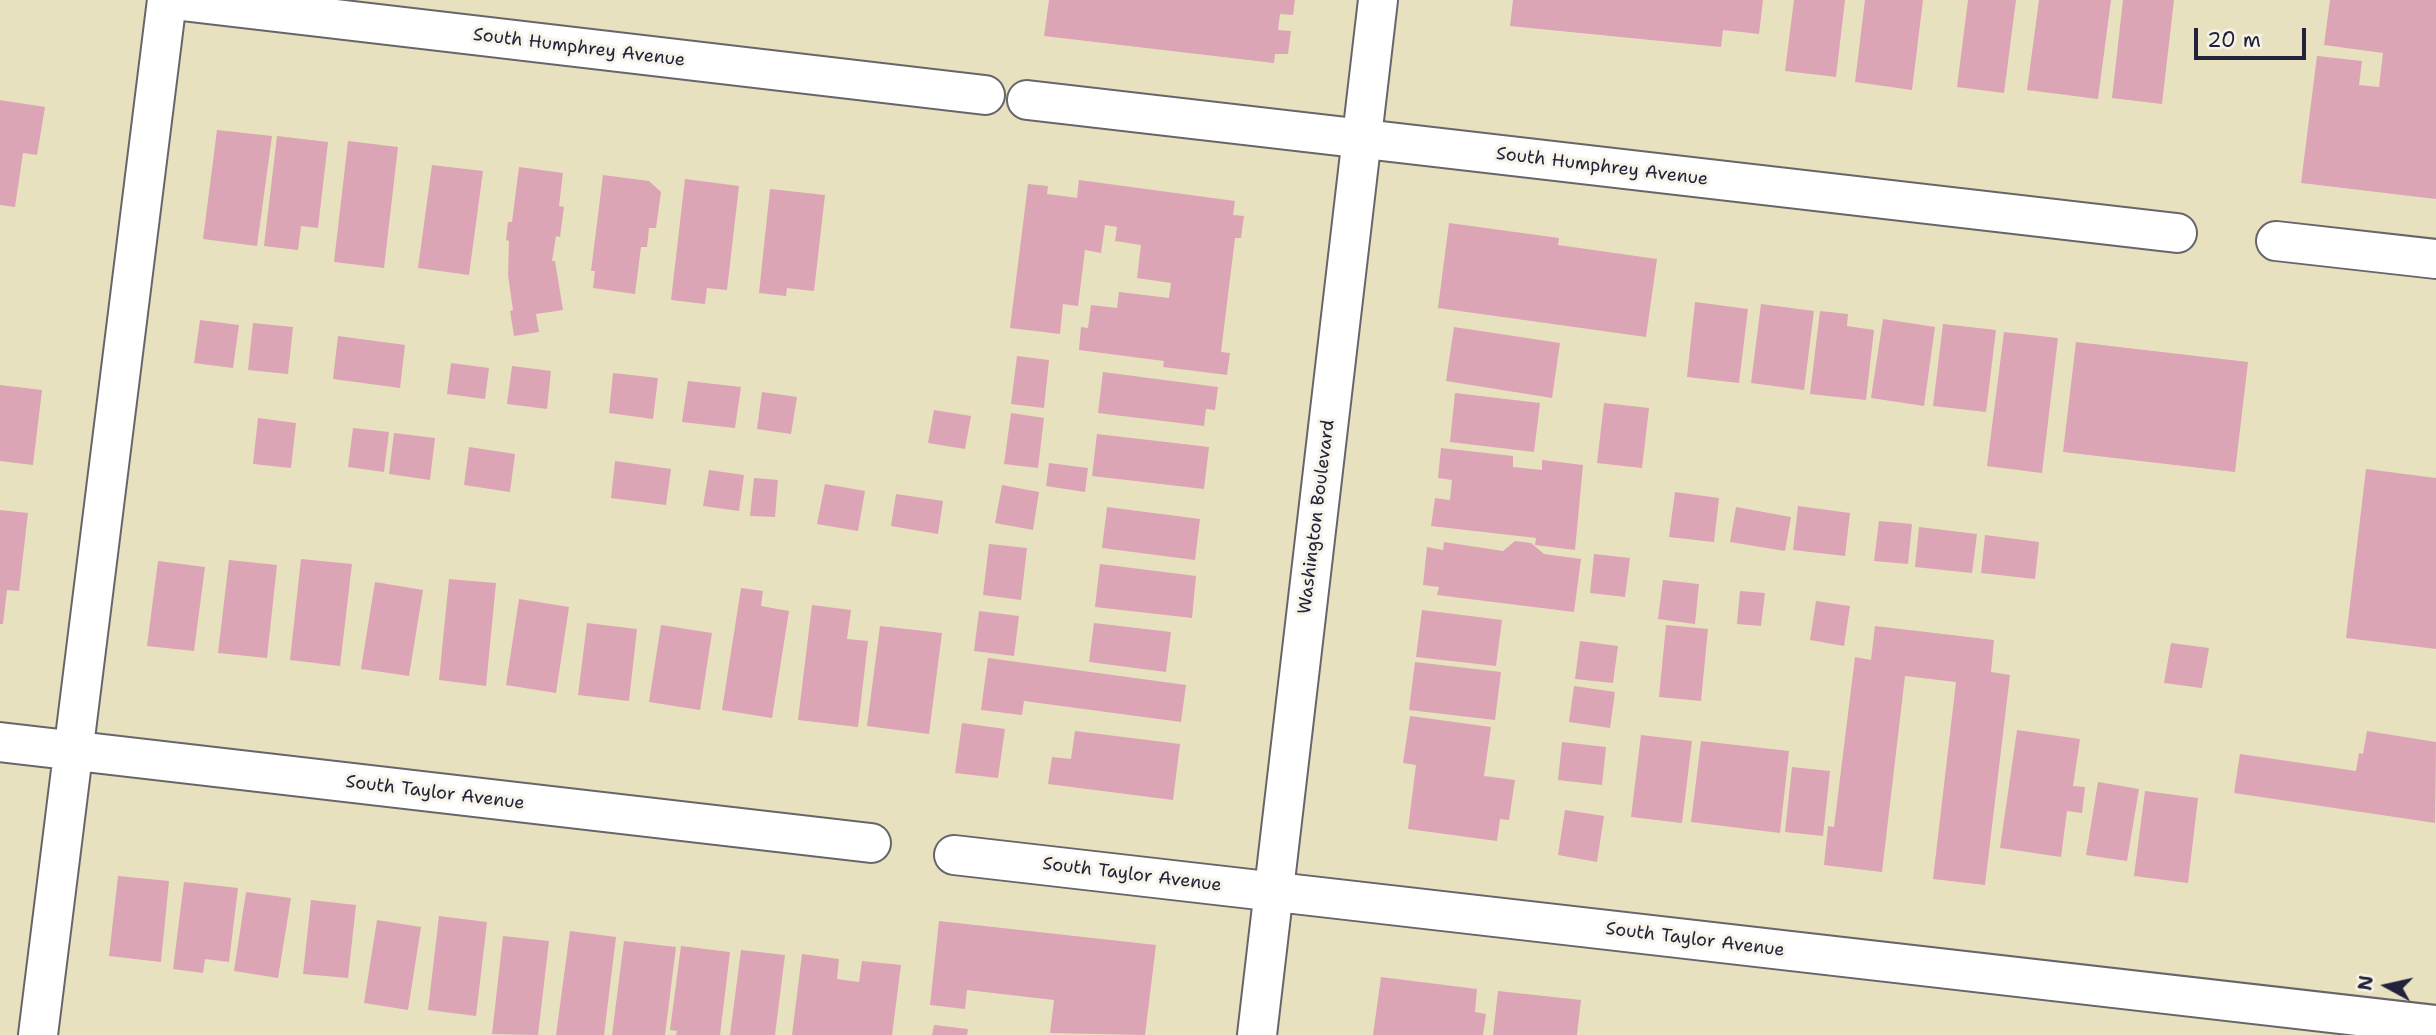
<!DOCTYPE html>
<html>
<head>
<meta charset="utf-8">
<style>
  body { margin:0 }
  #map { position:relative; width:2436px; height:1035px; overflow:hidden; background:#e8e1bf; font-family:"Shantell Sans",sans-serif }
  canvas { display:block }
  .north { position:absolute; left:2352px; top:951px; width:70px; height:70px; -webkit-text-stroke:5px #f7f3e8; paint-order:stroke; rotate:278deg; font-size:19px; font-weight:700; line-height:28px; text-align:center; color:#22223b }
  .north::after { content:''; display:block; margin:auto; width:24px; height:32px; background:#22223b; clip-path:polygon(50% 0,100% 100%,50% 72%,0 100%) }
  .scale { position:absolute; left:2194px; top:28px; width:112px; height:32px; box-sizing:border-box; border:4px solid #22223b; border-top:0; padding-left:9px; font-size:21px; line-height:24px; white-space:nowrap; color:#22223b; -webkit-text-stroke:5px #f7f3e8; paint-order:stroke }
</style>
</head>
<body>
<div id="map">
<canvas width="2436" height="1035"></canvas>
<div class="north">N</div>
<div class="scale">20 m</div>
</div>
<script>
const g = document.querySelector('canvas').getContext('2d');
g.lineJoin = 'round';
function fill(path, color) { g.fillStyle = color; g.fill(path, 'evenodd'); }
function stroke(path, color, width, dash) { g.strokeStyle = color; g.lineWidth = width; g.lineCap = dash ? 'butt' : 'round'; g.setLineDash(dash || []); g.stroke(path); }
function drawText(font, color, halo, rows, align = 'center') {
  g.font = font + ' "Shantell Sans",sans-serif'; g.lineWidth = 6; g.setLineDash([]); g.textBaseline = 'middle'; g.strokeStyle = halo; g.fillStyle = color; for (const [text, x, y, turn = 0] of rows) {
    g.save(); g.translate(x, y); g.rotate((+turn || 0) * Math.PI / 180); g.textAlign = isNaN(turn) ? turn : align; if (halo) g.strokeText(text, 0, 0); g.fillText(text, 0, 0); g.restore();
  }
}
fill(new Path2D(`
  M1049,0H1295L1293,15L1280,14L1278,30L1291,31L1288,54H1275L1274,63L1044,36Z
  M1513,0H1763L1759,34L1723,30L1721,47L1510,26Z
  M1794,0H1845L1836,77L1785,71Z
  M1865,0H1923L1912,90L1855,82Z
  M1968,0H2016L2004,93L1957,87Z
  M2039,0H2111L2098,99L2027,90Z
  M2123,0H2174L2162,104L2112,98Z
  M2330,0H2436V199L2301,183L2317,56L2362,61L2359,85L2379,87L2383,53L2324,45Z
  M0,100L45,107L37,155L23,153L15,207L0,205Z
  M217,130L272,136L257,246L203,239Z
  M277,136L328,142L318,228L301,226L298,250L264,246Z
  M348,141L398,147L384,268L334,262Z
  M432,165L483,171L469,275L418,268Z
  M519,167L563,173L559,206L564,207L560,237L556,236L552,261H555L563,310L536,314L539,332L514,336L510,311L513,310L508,275L509,241L506,240L508,222H512Z
  M603,175L649,181L661,192L656,228H649L647,247H641L635,294L593,288L595,271H591Z
  M685,179L739,186L727,290L707,288L705,304L671,300Z
  M1079,180L1235,201L1233,215L1244,216L1241,238H1235L1221,352L1230,353L1227,375L1163,367L1164,361L1079,350L1081,327L1088,328L1091,305L1117,308L1119,292L1169,298L1171,283L1137,278L1141,245L1115,241L1117,227L1105,225L1101,253L1085,250L1078,306L1063,304L1060,334L1010,328L1028,184L1048,186L1047,194L1077,198Z
  M770,189L825,195L814,291L787,288L786,296L759,293Z
  M1449,223L1559,238L1558,245L1657,259L1646,337L1438,308Z
  M1695,302L1748,309L1739,383L1687,377Z
  M1761,304L1814,311L1804,390L1751,383Z
  M1820,311L1848,314L1847,326L1874,330L1866,400L1810,394Z
  M1883,319L1935,327L1924,406L1871,398Z
  M200,320L239,325L233,368L194,363Z
  M253,323L293,327L288,374L248,370Z
  M1943,324L1996,330L1986,412L1933,406Z
  M1454,327L1560,343L1552,398L1446,381Z
  M2004,332L2058,338L2042,473L1987,466Z
  M338,336L405,345L400,388L333,379Z
  M2076,342L2248,362L2235,472L2063,452Z
  M1017,356L1049,360L1044,408L1011,404Z
  M451,363L489,368L485,399L447,394Z
  M512,366L551,371L547,409L507,404Z
  M1103,372L1218,387L1215,410L1206,409L1204,426L1098,413Z
  M613,373L658,378L653,419L609,413Z
  M688,381L741,387L735,428L682,422Z
  M0,385L42,390L33,465L0,461Z
  M762,392L797,397L791,434L757,429Z
  M1455,393L1540,403L1534,452L1450,442Z
  M1604,403L1649,408L1642,468L1597,463Z
  M934,410L971,416L965,449L928,443Z
  M1011,413L1044,418L1038,468L1004,464Z
  M258,418L296,423L291,468L253,464Z
  M353,428L389,432L384,472L348,467Z
  M394,433L435,438L430,480L389,474Z
  M1097,434L1209,447L1204,489L1092,476Z
  M469,447L515,454L510,492L464,485Z
  M1441,448L1513,456V467L1542,470V460L1583,465L1575,550L1535,545L1536,538L1431,526L1435,498L1450,500L1452,480L1438,478Z
  M615,461L671,469L666,505L611,498Z
  M1049,463L1088,468L1085,492L1046,486Z
  M2366,469L2436,478V649L2346,638Z
  M709,470L744,475L739,511L703,506Z
  M754,478L778,480L775,517L750,516Z
  M825,484L865,491L858,531L817,524Z
  M1002,485L1039,492L1033,530L995,523Z
  M1675,492L1719,498L1714,542L1669,537Z
  M896,494L943,501L938,534L891,526Z
  M1798,506L1850,513L1845,556L1793,550Z
  M1107,507L1200,519L1195,560L1102,548Z
  M1736,507L1791,517L1785,551L1730,542Z
  M0,510L28,513L19,591L7,590L3,624H0Z
  M1879,521L1912,524L1908,564L1874,561Z
  M1919,527L1977,534L1972,573L1915,567Z
  M1985,535L2039,542L2035,579L1981,573Z
  M1515,541L1531,543L1544,554L1581,559L1574,612L1437,595L1439,587L1423,585L1427,547L1443,550L1444,542L1503,551Z
  M989,544L1027,548L1021,600L983,595Z
  M1594,554L1630,558L1625,597L1590,593Z
  M301,559L352,564L340,666L290,660Z
  M229,560L277,565L267,658L218,653Z
  M158,561L205,567L194,651L147,646Z
  M1100,564L1196,576L1192,618L1095,607Z
  M449,579L496,583L486,686L439,680Z
  M1663,580L1699,584L1695,624L1658,619Z
  M375,582L423,590L409,676L361,669Z
  M741,588L763,591L761,606L789,611L772,718L722,710Z
  M1740,591L1765,593L1761,626L1737,624Z
  M519,599L569,607L556,693L506,685Z
  M1816,601L1850,606L1844,646L1810,640Z
  M812,605L851,610L847,639L868,641L858,727L798,720Z
  M1422,610L1502,620L1496,666L1416,657Z
  M979,611L1019,616L1014,656L974,651Z
  M587,623L637,629L629,701L578,695Z
  M1094,623L1171,632L1166,672L1089,662Z
  M661,625L712,633L700,710L649,702Z
  M1666,625L1708,629L1701,701L1659,697Z
  M880,626L942,633L929,734L867,726Z
  M1875,626L1994,640L1991,672L2010,675L1985,885L1933,879L1956,682L1905,676L1882,872L1824,865L1828,826L1834,827L1855,657L1871,660Z
  M1580,641L1618,646L1613,683L1575,679Z
  M2171,643L2209,648L2202,688L2164,683Z
  M988,658L1186,685L1181,722L1024,701L1022,715L981,710Z
  M1415,662L1501,672L1495,720L1409,710Z
  M1574,686L1615,692L1610,728L1569,722Z
  M1410,716L1491,727L1484,776L1515,780L1509,820L1500,819L1497,841L1408,829L1416,765L1403,763Z
  M962,723L1005,729L998,778L955,773Z
  M2017,730L2080,739L2073,786L2085,787L2082,813L2067,811L2061,857L2000,848Z
  M1075,731L1180,744L1173,800L1048,784L1052,757L1071,759Z
  M2367,731L2436,742L2435,823L2234,793L2240,754L2356,771L2359,753L2363,754Z
  M1641,735L1692,741L1682,823L1631,817Z
  M1701,741L1789,751L1780,833L1691,822Z
  M1562,742L1606,747L1602,785L1558,780Z
  M1792,767L1830,771L1823,836L1785,832Z
  M2098,782L2139,789L2127,861L2086,855Z
  M2145,791L2198,798L2188,883L2134,876Z
  M1565,810L1604,816L1597,862L1558,855Z
  M118,876L169,881L161,962L109,956Z
  M184,882L238,888L229,962L205,959L203,973L173,969Z
  M246,892L291,898L278,978L234,971Z
  M311,900L356,905L348,978L303,974Z
  M439,916L487,922L476,1016L428,1010Z
  M377,920L421,927L408,1010L364,1003Z
  M939,921L1156,945L1145,1035L1050,1033L1054,1000L967,990L965,1009L930,1005Z
  M570,931L616,937L604,1035H556Z
  M503,936L549,941L538,1035L492,1034Z
  M624,941L676,947L665,1035H612Z
  M681,946L730,952L720,1035H676L677,1031L670,1030Z
  M741,950L785,955L775,1035H730Z
  M802,954L839,959L837,979L859,982L862,961L901,965L892,1035H792Z
  M1381,977L1477,989L1475,1012L1486,1014L1483,1035H1373Z
  M1498,991L1581,1000L1577,1035H1493Z
  M934,1025L968,1029L967,1035H932Z`), '#dba5b5');
const minor = new Path2D(`
  M173,0L985,95
  M1027,100L2177,233
  M2276,241L2436,259
  M0,742L871,843
  M954,855L2436,1025
  M38,1035L167,0`);
const tertiary = new Path2D(`
  M1257,1035L1378,0`);
stroke(minor, '#676569', 42);
stroke(tertiary, '#676569', 42);
stroke(minor, '#fff', 38);
stroke(tertiary, '#fff', 38);
drawText('18px', '#22223b', '#f7f3e8', [
  ["South Humphrey Avenue",579,48,7],
  ["South Humphrey Avenue",1602,167,7],
  ["Washington Boulevard",1317,517,-83],
  ["South Taylor Avenue",435,793,7],
  ["South Taylor Avenue",1132,875,7],
  ["South Taylor Avenue",1695,940,7]
]);
</script>
</body>
</html>
